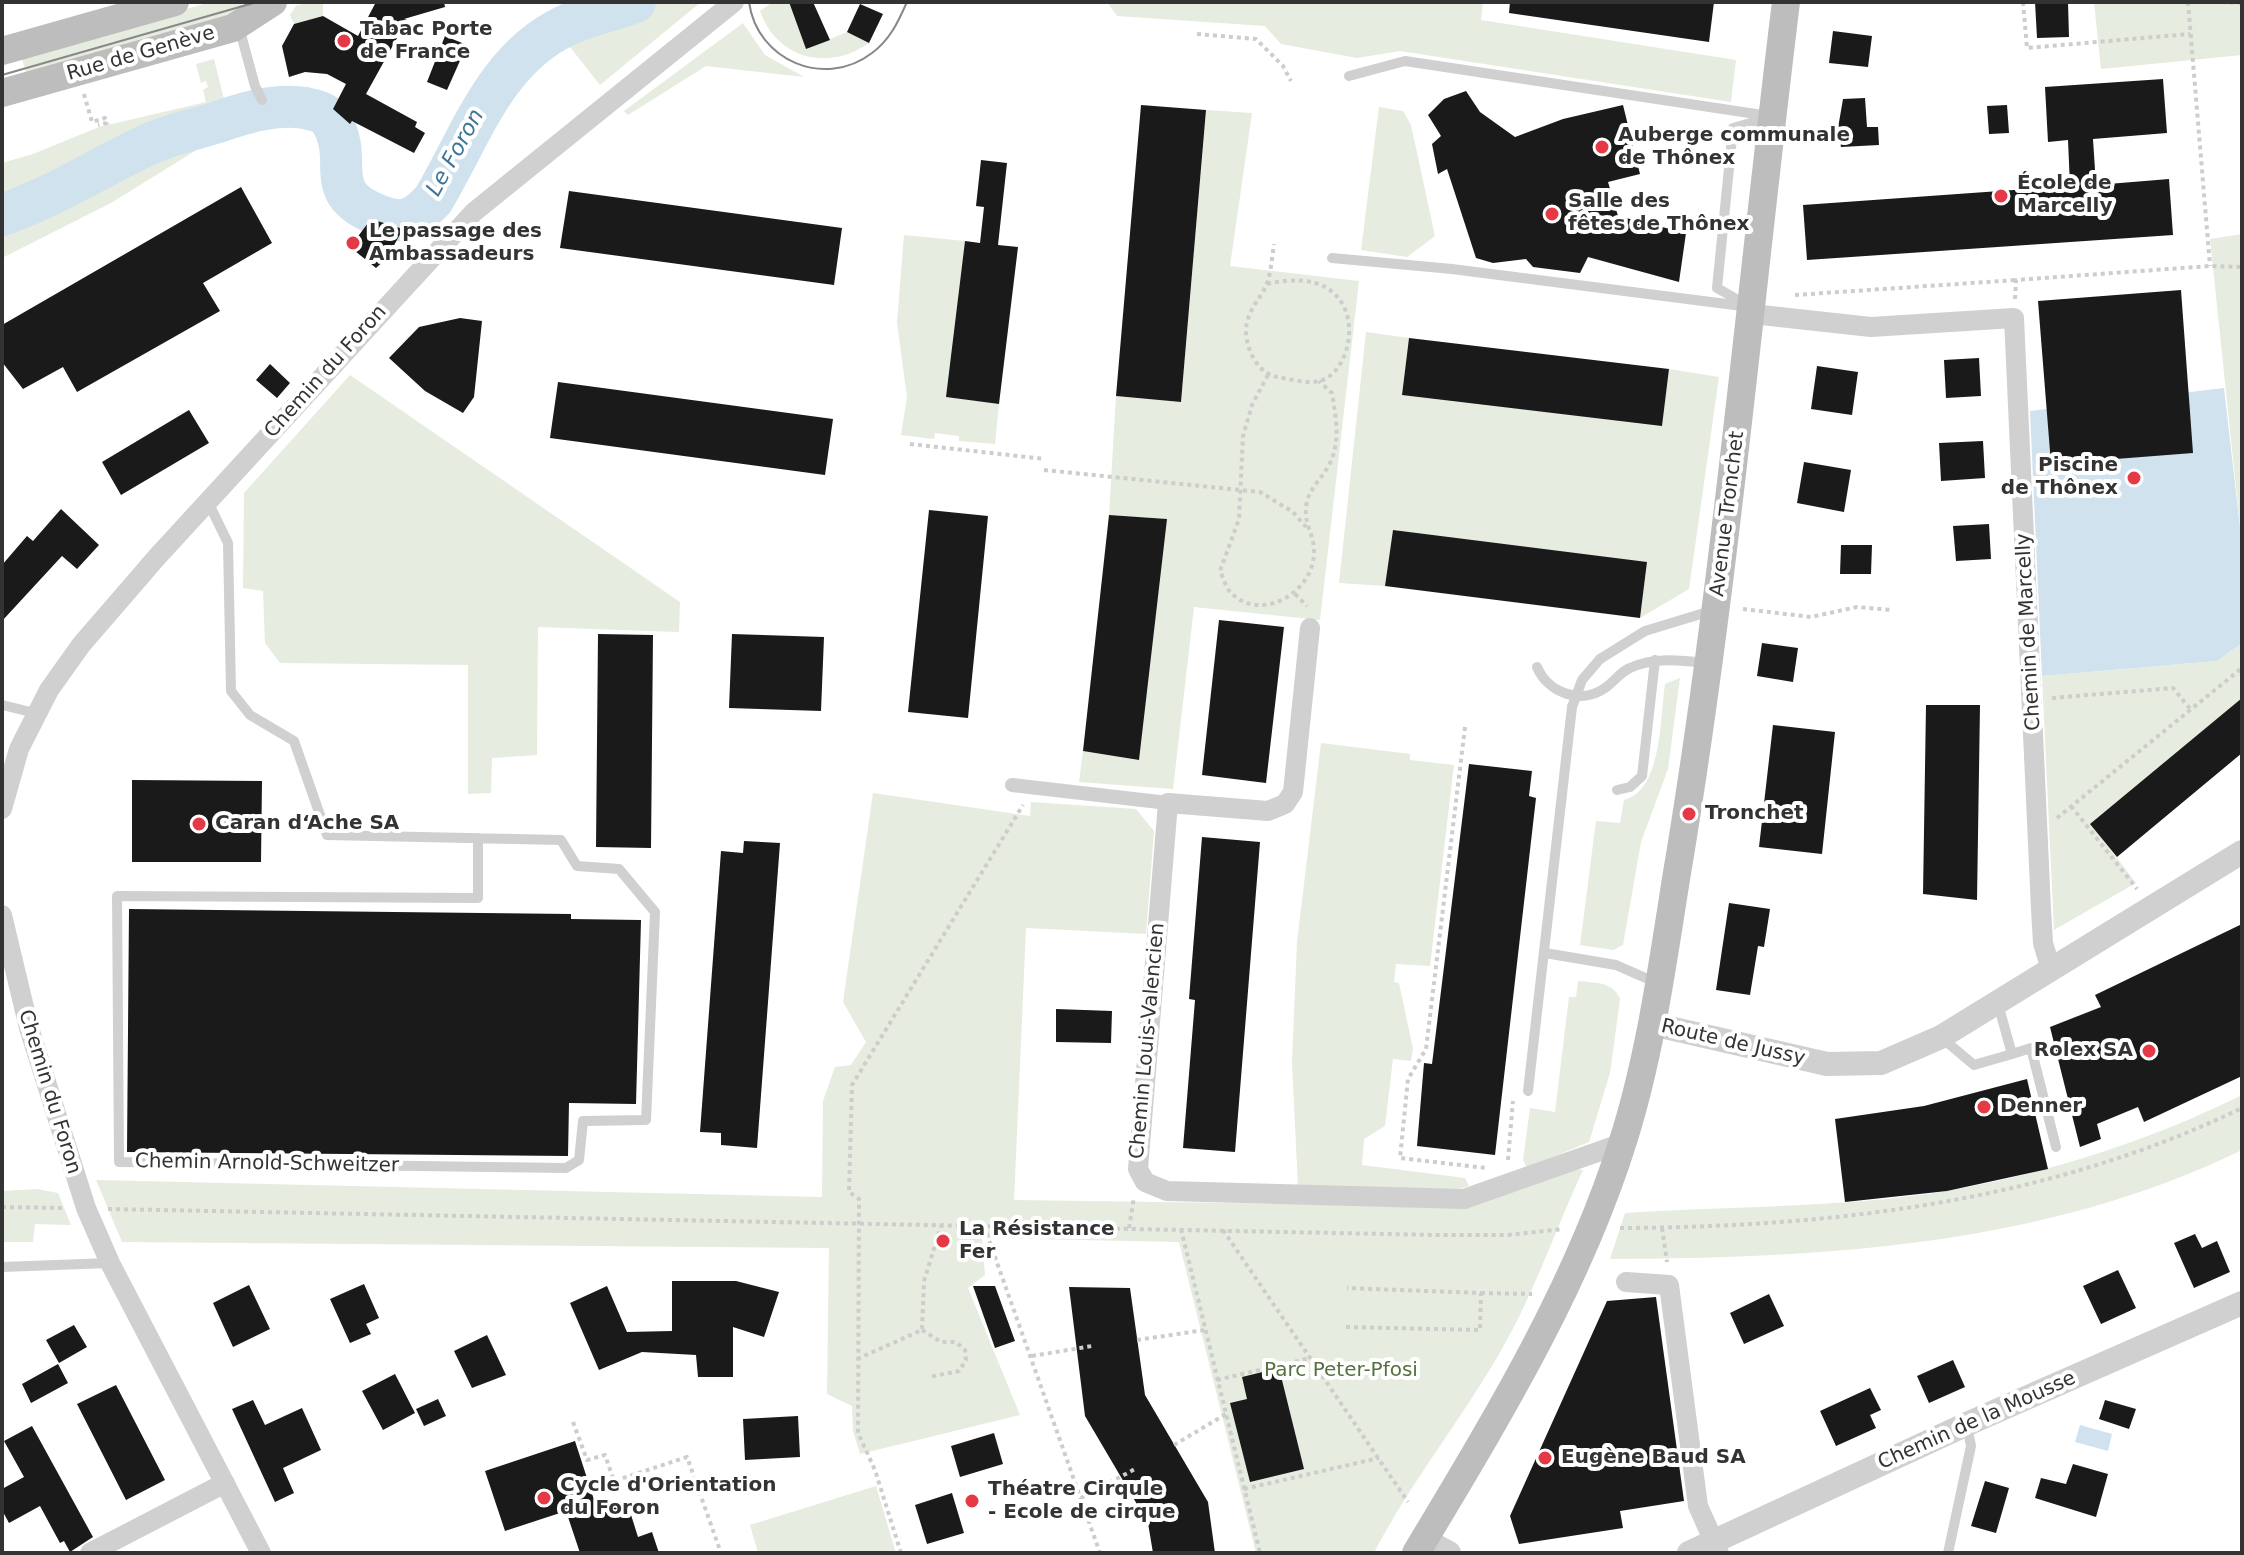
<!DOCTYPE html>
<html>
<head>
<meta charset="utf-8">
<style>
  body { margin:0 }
  #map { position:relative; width:2244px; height:1555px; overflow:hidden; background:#fff; font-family:"DejaVu Sans",sans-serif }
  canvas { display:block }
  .frame { position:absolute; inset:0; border:4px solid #333; pointer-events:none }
</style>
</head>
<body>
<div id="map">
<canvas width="2244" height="1555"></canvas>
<div class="frame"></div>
</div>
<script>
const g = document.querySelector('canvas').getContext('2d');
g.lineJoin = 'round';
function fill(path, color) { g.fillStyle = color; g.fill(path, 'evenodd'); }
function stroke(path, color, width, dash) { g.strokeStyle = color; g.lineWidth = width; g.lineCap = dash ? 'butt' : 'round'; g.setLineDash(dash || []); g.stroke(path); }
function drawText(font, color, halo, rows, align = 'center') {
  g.font = font + ' "DejaVu Sans",sans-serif'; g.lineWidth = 8; g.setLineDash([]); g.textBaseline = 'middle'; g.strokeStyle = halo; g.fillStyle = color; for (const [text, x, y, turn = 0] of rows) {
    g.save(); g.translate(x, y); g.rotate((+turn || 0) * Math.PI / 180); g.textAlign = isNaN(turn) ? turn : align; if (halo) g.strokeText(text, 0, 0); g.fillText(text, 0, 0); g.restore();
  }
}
fill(new Path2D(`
  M211,2H241L244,13L27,75L21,56Z
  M309,2H323V16L294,24L290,15L296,6Z
  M653,2H701L600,85L566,42Z
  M773,2H789L806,49L847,32L869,43C828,72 777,59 760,11Z
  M1107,2H1483L1481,20L1736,60L1731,102L1400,51L1357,58L1281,44L1265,26L1117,16Z
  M2094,2H2242V55L2101,69Z
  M743,23L765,55L804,77L706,66L628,115L624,111Z
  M214,59L225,103L247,99L255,119L216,138L111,203L2,258V163L33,154L99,127L206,102L203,90L208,87L206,81L201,83L196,64Z
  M1379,107L1403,111L1411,125L1435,236L1407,257L1361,250Z
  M1206,110L1252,113L1230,266L1359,281L1320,620L1194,607L1173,789L1079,782L1083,751L1138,760L1166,519L1109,515L1116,396L1181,402Z
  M2242,234V545L2210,239Z
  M904,235L965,241L946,397L999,404L995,444L959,441V436L935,433L934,439L901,435L907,397L897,323Z
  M1366,332L1409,338L1402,394L1662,425L1669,369L1719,377L1689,589L1640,618L1647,563L1393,530L1385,586L1339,583Z
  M350,375L680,602L679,632L538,627L537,755L492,758L491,793L468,794V665L280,663L265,643L263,591L243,588L244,493Z
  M2242,643V698L2091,824L2136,883L2054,930L2042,676L2217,661Z
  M1680,678L1668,769L1641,842L1623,945L1613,950L1580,945L1596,821L1620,823L1624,800C1662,791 1660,718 1665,684Z
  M1321,743L1410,754V760L1454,765L1430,966L1396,964L1394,982L1399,983L1413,1049L1411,1061L1393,1059L1385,1126L1364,1139L1362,1165L1465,1178L1469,1186L1455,1190L1298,1187L1292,1063L1297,942Z
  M873,793L1030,816L1031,802L1136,809L1154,831L1146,934L1026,928L1014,1200L1446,1206L1577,1169L1583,1170C1556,1228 1535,1291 1503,1347C1463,1418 1411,1481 1374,1553H1256L1179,1242L982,1238L985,1275L968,1288L1020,1415L860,1454L853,1431L852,1406L827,1394L829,1248L122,1242L96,1180L822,1197L823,1101L835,1067L851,1065L866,1042L843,1002Z
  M1578,981C1594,983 1613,981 1620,999L1610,1073L1589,1142L1527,1168L1523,1160L1530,1108L1555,1112L1569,997H1576Z
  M2242,1095V1150C2045,1246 1825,1258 1610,1259L1625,1213C1732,1206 1841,1208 1947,1191C2049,1173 2149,1141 2242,1095Z
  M37,1189L58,1193L71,1225L35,1224L33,1242H2V1191Z
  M876,1486L896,1553H758L750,1525Z`), '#e6ecdf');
fill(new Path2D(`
  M2224,388L2242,545V643L2217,661L2042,676L2030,411Z
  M2080,1425L2112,1434L2108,1451L2075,1442Z`), '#cfe2ee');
stroke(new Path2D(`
  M2,215C53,197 97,169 145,146C167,135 192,130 215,123C244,113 274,103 305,108C314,110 326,112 331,121C357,163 315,194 386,218C407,225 419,215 433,200C471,137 494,60 565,26C587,15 612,11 635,2`), '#cfe2ee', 42);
fill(new Path2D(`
  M376,2H444L445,7L404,19L407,20L366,94L417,122L415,127L425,133L414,153L352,121L350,124L333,109L346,84L327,74L305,72L289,77L282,46L294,24L323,16L358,36Z
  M789,2H813L830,40L806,49Z
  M1510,2H1714L1709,42L1509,13Z
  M2035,2H2068L2069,37L2037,38Z
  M860,4L883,14L869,43L847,32Z
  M1833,31L1872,36L1868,67L1829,63Z
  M445,36L467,45L447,90L427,82Z
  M2163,79L2167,133L2093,139L2096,185L2169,179L2173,235L1807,260L1803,205L2070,186L2068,140L2048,142L2045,87Z
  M1466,91L1480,112L1515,137L1563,119L1623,105L1640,174L1608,182L1618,216L1686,233L1679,282L1588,257L1580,273L1533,267L1526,259L1493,263L1476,258L1447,169L1438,174L1432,144L1441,136L1428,115L1444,99Z
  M1865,98L1867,127H1878L1879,145L1841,147L1838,128L1843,99Z
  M1141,105L1206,110L1181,402L1116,396Z
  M2007,105L2009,133L1989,134L1987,106Z
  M981,160L1007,163L998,245L1018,247L999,404L946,397L965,241L980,243L984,207L976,206Z
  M241,187L272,243L203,283L220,311L77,392L63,367L23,389L2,362V325Z
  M569,191L842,228L834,285L560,248Z
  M371,219L403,229L387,258L376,268L350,247Z
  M2181,290L2193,453L2051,464L2038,301Z
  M460,318L482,321L474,397L463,413L425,391L389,358L419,327Z
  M1409,338L1669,369L1662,426L1402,395Z
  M1979,358L1981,396L1946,398L1944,360Z
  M270,364L290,383L277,398L256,380Z
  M1817,366L1858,372L1852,415L1811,409Z
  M558,382L833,419L825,475L550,438Z
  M189,410L209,443L121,495L102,462Z
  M1983,441L1985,478L1941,481L1939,443Z
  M1804,462L1851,470L1844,512L1797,503Z
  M61,509L99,545L77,569L62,556L2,621V565L27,536L33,541Z
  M929,510L988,516L968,718L908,712Z
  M1109,515L1167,519L1139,760L1083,751Z
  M1989,524L1991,559L1956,561L1953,526Z
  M1393,530L1647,562L1640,618L1385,586Z
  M1841,545H1872L1871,574H1840Z
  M1219,620L1284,627L1266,783L1202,775Z
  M598,634L653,635L651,848L596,847Z
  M732,634L824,637L821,711L729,708Z
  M1762,643L1798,648L1793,682L1757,676Z
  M2242,698V753L2117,857L2090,824Z
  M1926,705H1980L1977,900L1923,894Z
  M1773,725L1835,732L1822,854L1759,847Z
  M1469,764L1532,771L1529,796L1536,798L1495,1155L1417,1146L1424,1063L1432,1064Z
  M132,780L262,781L261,862H132Z
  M1202,837L1260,842L1235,1152L1183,1148L1195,1000L1189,999Z
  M744,841L780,843L757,1148L721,1145V1133L700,1132L721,851L743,853Z
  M1729,903L1770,909L1764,947L1758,946L1750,995L1716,990Z
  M129,909L571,914V919L641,920L636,1104L569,1103L568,1156L127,1152Z
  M2242,924V1076L2144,1122L2138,1107L2097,1124L2101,1139L2080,1147L2050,1027L2101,1007L2095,995Z
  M1056,1009L1112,1011L1111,1043L1056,1042Z
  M2027,1079L2048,1169L1947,1191L1845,1202L1835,1119L1924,1106Z
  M2195,1234L2202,1248L2217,1241L2230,1272L2194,1288L2174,1243Z
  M2118,1270L2136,1308L2101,1324L2083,1286Z
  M672,1281H736L779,1292L764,1337L733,1327V1377H698L696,1355L642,1352L599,1370L570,1303L607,1286L627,1332L672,1331Z
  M364,1284L379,1318L366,1324L371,1334L350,1343L330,1299Z
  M249,1285L270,1329L233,1347L213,1303Z
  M973,1286H995L1015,1341L995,1348Z
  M1069,1287L1130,1288L1145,1395L1208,1502L1215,1553H1153L1148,1523L1085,1416Z
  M1769,1294L1784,1326L1744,1344L1730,1313Z
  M1656,1297L1684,1501L1620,1511L1623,1528L1519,1544L1510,1516L1607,1301Z
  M74,1325L87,1347L59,1363L46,1340Z
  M487,1335L506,1375L472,1388L454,1351Z
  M1953,1360L1965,1387L1929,1403L1917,1376Z
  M58,1364L68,1383L31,1403L22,1384Z
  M1279,1368L1304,1469L1250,1482L1230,1403L1247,1399L1242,1377Z
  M395,1374L415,1413L383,1430L362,1391Z
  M116,1385L165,1480L126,1500L77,1404Z
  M1870,1388L1881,1410L1870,1415L1876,1428L1836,1446L1820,1411Z
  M438,1399L446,1416L424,1426L416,1409Z
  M253,1400L265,1425L302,1408L321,1450L283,1468L294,1493L275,1502L232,1409Z
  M2105,1400L2136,1409L2129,1429L2099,1419Z
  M798,1416L800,1457L745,1460L743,1419Z
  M32,1426L93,1537L70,1552L64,1541L60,1543L40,1506L9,1523L2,1510V1489L24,1477L4,1441Z
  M994,1433L1003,1464L960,1477L951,1446Z
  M575,1441L597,1509L626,1499L638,1537L652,1532L659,1553H580L566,1511L505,1531L485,1471Z
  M2073,1464L2108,1474L2096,1517L2035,1498L2041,1478L2066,1484Z
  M1985,1481L2009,1488L1996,1533L1971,1526Z
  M952,1493L964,1533L927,1544L915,1505Z`), '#1a1a1a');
stroke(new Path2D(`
  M2023,2L2027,48L2190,34
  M2188,2L2210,266
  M2222,2L2242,3
  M1197,34L1256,39L1283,66L1291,81
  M84,94L92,122L105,118L107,123L98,125
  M1267,284C1373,259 1360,372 1319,381C1307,384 1289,379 1277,377C1257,373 1246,349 1246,330C1247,311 1258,302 1266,286C1271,274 1272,257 1274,244
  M1795,295L2016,280
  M2015,299L2016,280L2210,266L2242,267
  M1268,375L1252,405L1243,436L1239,519L1220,571C1223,577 1226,588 1231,593C1263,624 1316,590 1314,550C1314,536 1304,523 1306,508C1307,490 1321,480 1329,465C1341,442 1336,418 1332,393L1319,381
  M910,444L1045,459
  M1044,470L1260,492L1293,512L1306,527
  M1295,594L1307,606
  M1743,609L1811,617L1857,607L1892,610
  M2052,698L2173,688L2191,710
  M1465,727L1426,1049L1408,1079L1400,1158L1486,1168
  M2071,806L2137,889
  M2057,818L2242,668
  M1508,1160L1513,1101
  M2,1207L64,1208
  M108,1209L1438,1235H1508L1563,1229
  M984,1226L1100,1553
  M1129,1228L1134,1197
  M1620,1228C1834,1227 2047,1202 2242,1108
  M1662,1228L1667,1262
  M1181,1229L1260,1553
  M1223,1230L1408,1502
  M1481,1293L1532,1294
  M1346,1327L1480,1330L1481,1293L1347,1288
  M922,1330L941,1342H956L965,1350L966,1360L959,1371L929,1377
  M1137,1340L1205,1330
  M1032,1356L1092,1346
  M857,1359L922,1330L924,1281L941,1226
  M1217,1380L1310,1358
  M573,1422L587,1460L605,1455L614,1481L687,1457L721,1553
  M1174,1445L1226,1414
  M1244,1489L1379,1458
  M1081,1498L1135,1469
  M901,1553L875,1470L858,1433L859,1199L849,1192L852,1085L1023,805`), '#cdcdcd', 4, [4, 4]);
stroke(new Path2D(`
  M239,27L255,86L262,100
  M1349,76L1405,61L1769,116
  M1332,258L1452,269L1750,307
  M1747,305L1717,288L1733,128L1768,118
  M208,502L228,543L231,691L250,715L294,741L327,835L561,840L577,866L619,869L655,912L646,1120L583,1121L579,1160L566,1168L119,1162L117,896L478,898V838
  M1600,659L1645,631L1714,610
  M1537,667C1548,693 1581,705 1605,688C1614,682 1620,672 1630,668C1654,657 1680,660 1705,663
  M2,705L35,713
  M1617,790L1630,787L1642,776L1655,660
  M1545,953L1616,965L1657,983
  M1942,1038L1974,1065L2012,1054L1998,1004
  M2012,1054L2031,1048L2056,1147
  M1528,1091L1572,707
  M2,1267L110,1263
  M1948,1553L1971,1446L1967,1426`), '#d0d0d0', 10);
stroke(new Path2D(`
  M1012,785L1168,803`), '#d0d0d0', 14);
stroke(new Path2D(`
  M1752,314L1871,327L2014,318L2041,909L2043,943L2051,970
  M1310,628L1293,792L1285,804L1268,811L1168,803L1138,1169L1145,1182L1167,1191L1464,1199L1623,1143
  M2,809L19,749L49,690L81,645L157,557L474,212L734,2
  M2,915L29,1028L86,1208L110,1263L261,1553
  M1626,1282L1669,1285L1698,1506L1719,1553
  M90,1553L225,1483`), '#d0d0d0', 20);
stroke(new Path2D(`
  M1652,1024L1827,1064L1881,1063L1941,1037L2242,852
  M1425,1540L1449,1553
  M1689,1553L1967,1424L2242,1303`), '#d0d0d0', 24);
stroke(new Path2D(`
  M2,51L175,2
  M2,93L233,28L273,2
  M1416,1553C1495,1421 1577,1288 1623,1141C1650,1056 1662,967 1676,879C1725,588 1750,294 1786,2`), '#bdbdbd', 28);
stroke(new Path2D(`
  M749,2C757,61 825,89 872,53C890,40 898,22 907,2
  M2,75L257,2`), '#888', 2);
stroke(new Path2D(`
  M1572,707L1582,680L1600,659`), '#d0d0d0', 10);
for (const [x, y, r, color] of [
  [344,41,8,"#e63946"],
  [1602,147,8,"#e63946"],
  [2001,196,8,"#e63946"],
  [1552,214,8,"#e63946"],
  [353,243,8,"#e63946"],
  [2134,478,8,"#e63946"],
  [1689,814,8,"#e63946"],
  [199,824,8,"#e63946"],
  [2149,1051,8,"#e63946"],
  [1984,1107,8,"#e63946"],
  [943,1241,8,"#e63946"],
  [1545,1458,8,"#e63946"],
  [544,1498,8,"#e63946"],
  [972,1501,8,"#e63946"]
]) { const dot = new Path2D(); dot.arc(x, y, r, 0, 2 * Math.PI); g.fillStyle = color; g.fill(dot); stroke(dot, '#fff', 3); }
drawText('bold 20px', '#333', '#fff', [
  ["Tabac Porte",360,30],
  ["de France",360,53],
  ["Auberge communale",1618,136],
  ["de Thônex",1618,159],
  ["École de",2017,184],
  ["Marcelly",2017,207],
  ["Salle des",1568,202],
  ["fêtes de Thônex",1568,225],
  ["Le passage des",369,232],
  ["Ambassadeurs",369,255],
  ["Piscine",2118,466,"right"],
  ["de Thônex",2118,489,"right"],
  ["Tronchet",1705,814],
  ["Caran d‘Ache SA",215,824],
  ["Rolex SA",2133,1051,"right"],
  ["Denner",2000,1107],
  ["La Résistance",959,1230],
  ["Fer",959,1253],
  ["Eugène Baud SA",1561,1458],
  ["Cycle d'Orientation",560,1486],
  ["du Foron",560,1509],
  ["Théatre Cirqule",988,1490],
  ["- Ecole de cirque",988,1513]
], 'left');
drawText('20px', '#333', '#fff', [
  ["Rue de Genève",141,54,-16],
  ["Chemin du Foron",326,372,-48],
  ["Avenue Tronchet",1728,514,-83],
  ["Chemin de Marcelly",2029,632,-93],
  ["Chemin Louis-Valencien",1148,1041,-85],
  ["Route de Jussy",1733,1043,13],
  ["Chemin du Foron",49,1092,73],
  ["Chemin Arnold-Schweitzer",267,1164,1],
  ["Chemin de la Mousse",1977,1421,-24]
]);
drawText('20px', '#56703f', '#fff', [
  ["Parc Peter-Pfosi",1341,1371]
]);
drawText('italic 22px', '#3f7597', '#fff', [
  ["Le Foron",456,153,-61]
]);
</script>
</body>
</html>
